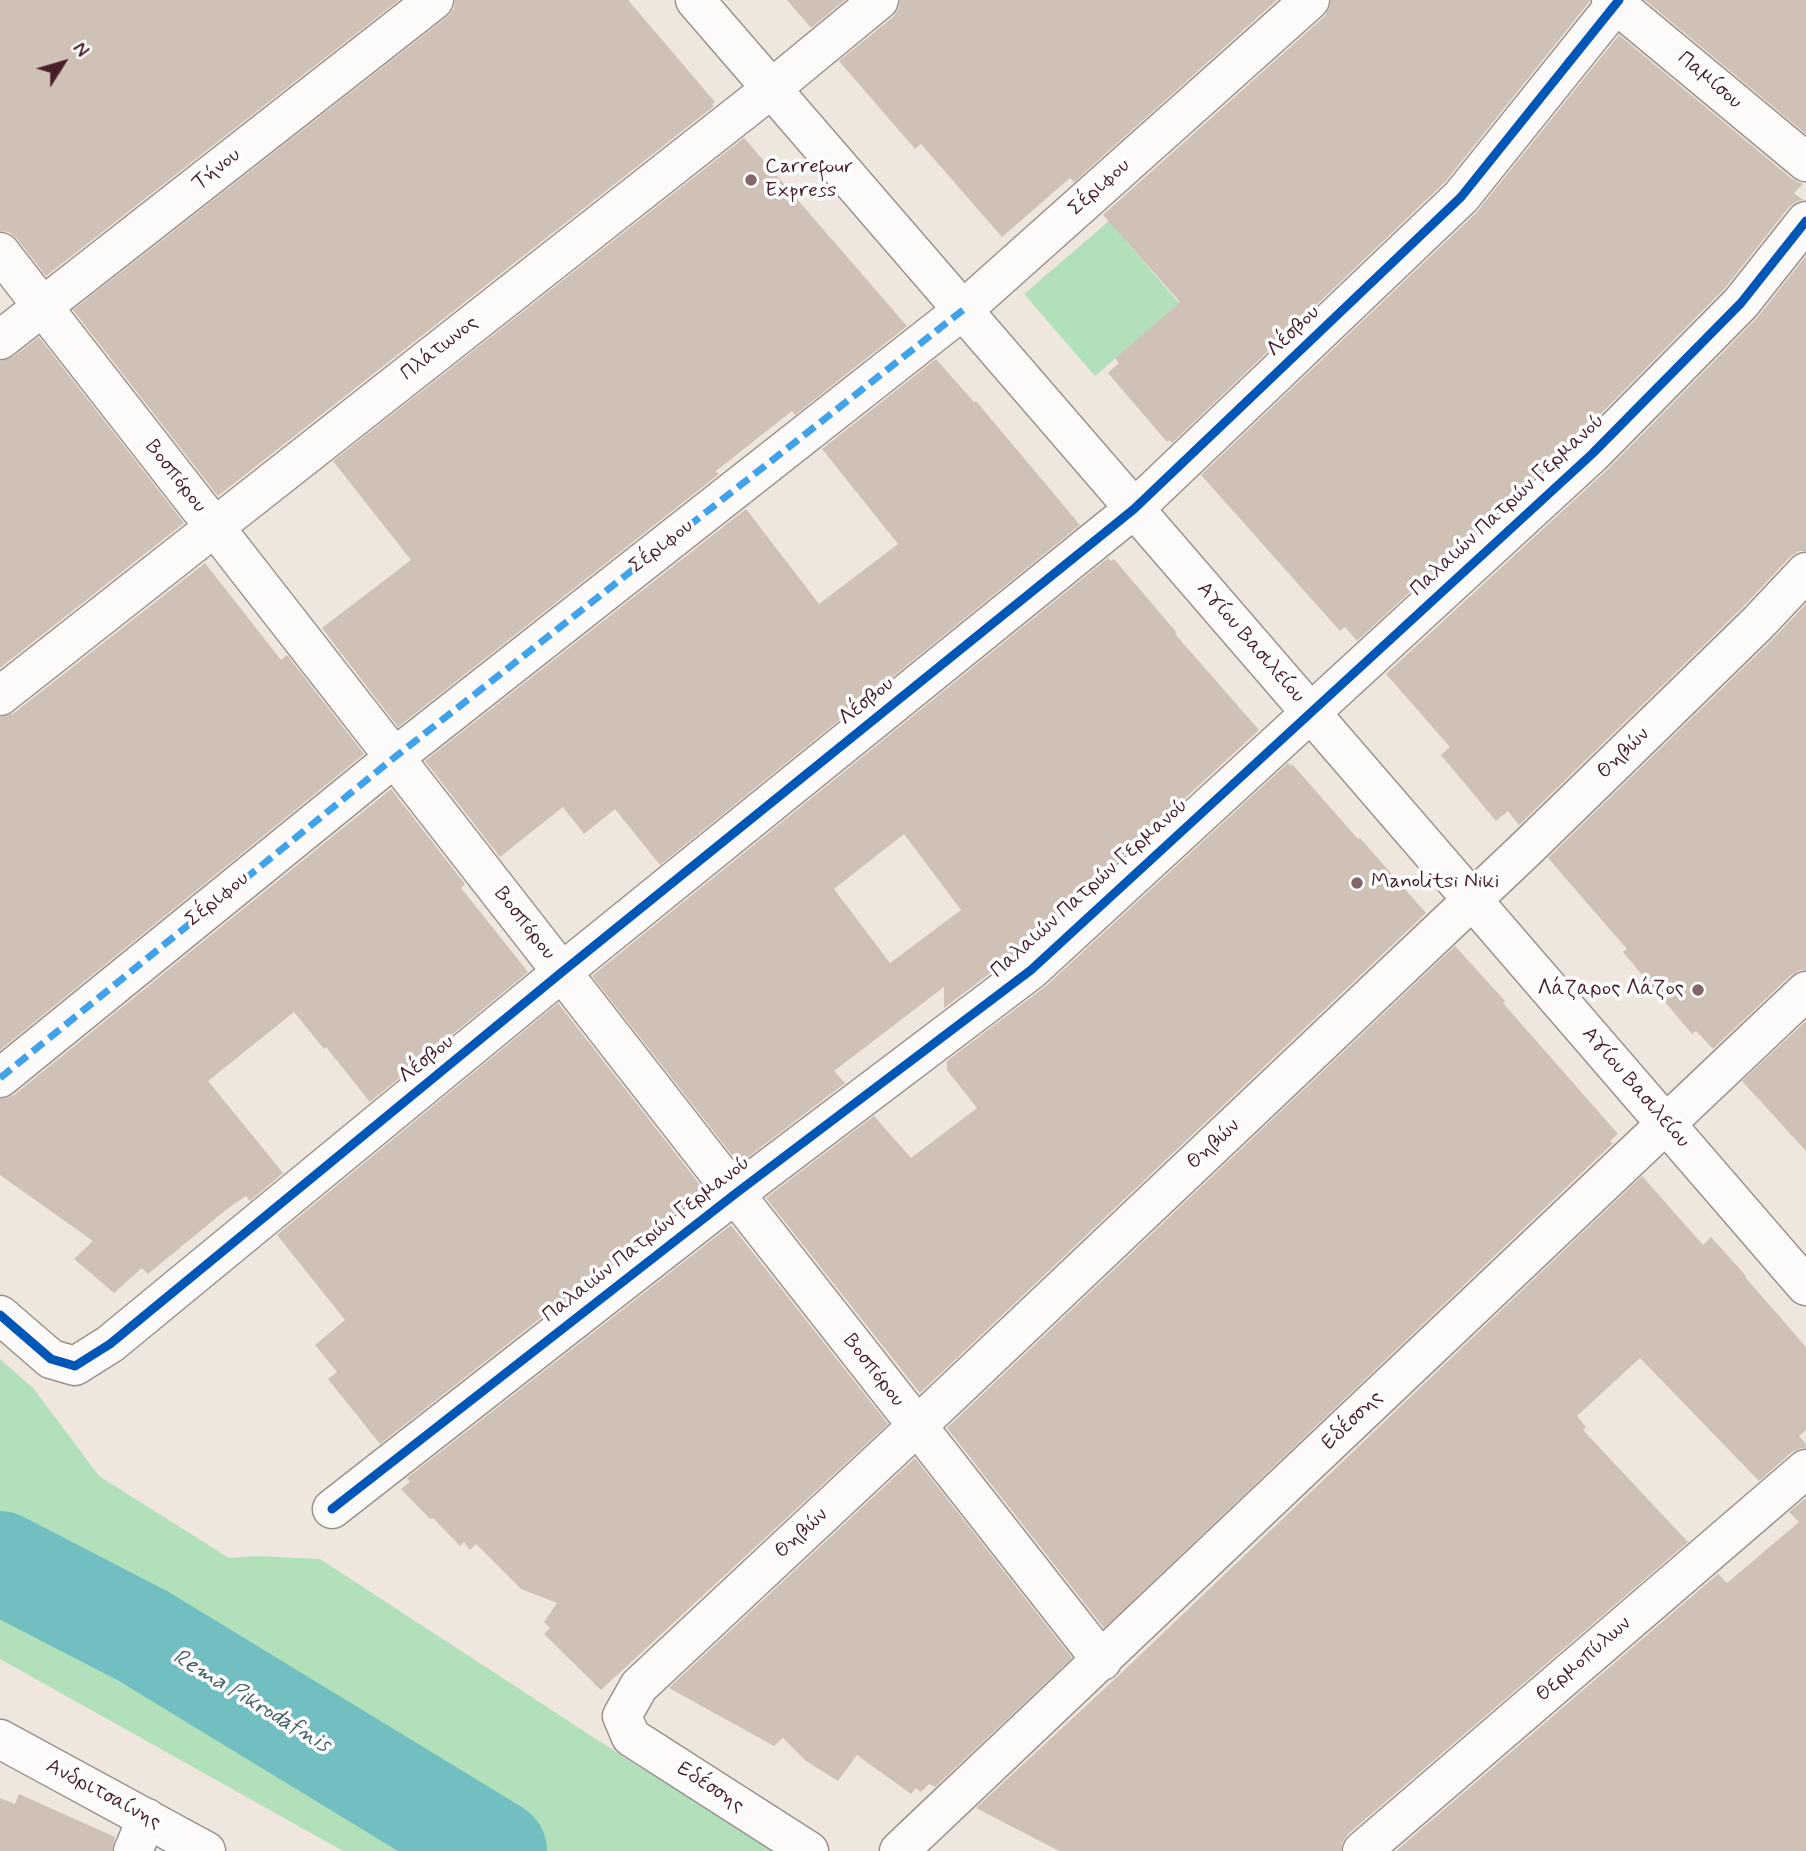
<!DOCTYPE html>
<html>
<head>
<meta charset="utf-8">
<style>
  body { margin:0 }
  #map { position:relative; width:1806px; height:1851px; overflow:hidden; background:#efe7dd; font-family:Mynerve,sans-serif }
  canvas { display:block }
  .north { position:absolute; left:28px; top:28px; width:70px; height:70px; -webkit-text-stroke:5px #fff; paint-order:stroke; rotate:53deg; font-size:19px; font-weight:700; line-height:28px; text-align:center; color:#4a1f2b }
  .north::after { content:''; display:block; margin:auto; width:24px; height:32px; background:#4a1f2b; clip-path:polygon(50% 0,100% 100%,50% 72%,0 100%) }
</style>
</head>
<body>
<div id="map">
<canvas width="1806" height="1851"></canvas>
<div class="north">N</div>
</div>
<script>
const g = document.querySelector('canvas').getContext('2d');
g.lineJoin = 'round';
function fill(path, color) { g.fillStyle = color; g.fill(path, 'evenodd'); }
function stroke(path, color, width, dash) { g.strokeStyle = color; g.lineWidth = width; g.lineCap = dash ? 'butt' : 'round'; g.setLineDash(dash || []); g.stroke(path); }
function drawText(font, color, halo, rows, align = 'center') {
  g.font = font + ' Mynerve,sans-serif'; g.lineWidth = 7; g.setLineDash([]); g.textBaseline = 'middle'; g.strokeStyle = halo; g.fillStyle = color; for (const [text, x, y, turn = 0] of rows) {
    g.save(); g.translate(x, y); g.rotate((+turn || 0) * Math.PI / 180); g.textAlign = isNaN(turn) ? turn : align; if (halo) g.strokeText(text, 0, 0); g.fillText(text, 0, 0); g.restore();
  }
}
fill(new Path2D(`
  M1109,221L1179,303L1095,376L1024,294Z
  M0,1359L34,1389L99,1476L229,1558L255,1556L320,1559L636,1765L782,1851H343L0,1659Z`), '#b1e0bb');
stroke(new Path2D(`
  M0,1562L143,1636L496,1851`), '#72bfc1', 102);
fill(new Path2D(`
  M0,0H399L46,276L17,239L9,232L0,231Z
  M455,0H628L715,102L712,104L714,106L218,496L73,310L447,17L454,9Z
  M787,0H845L811,28Z
  M900,0H1277L1074,182L1070,178L1002,237L921,144L915,149L839,61L893,17L899,8Z
  M1331,0H1590V1L1445,182L1172,443L1169,440L1167,442L1108,373L1119,363L1115,358L1180,302L1103,215L1325,16L1330,7Z
  M1645,0H1806V134Z
  M1619,35L1792,179L1803,184L1794,193L1803,200L1797,201L1789,207L1725,288L1577,438L1357,641L1345,627L1340,631L1201,475L1476,213Z
  M744,138L907,326L795,415L792,411L716,471L719,474L398,727L322,628L411,560L333,461Z
  M1806,256V551H1799L1790,557L1742,608L1519,825L1508,811L1496,821L1441,755L1450,747L1386,674L1608,469L1757,318Z
  M39,337L184,523L0,668V361L13,357Z
  M936,359L974,402L976,401L1080,525L660,865L615,809L584,834L563,807L500,857L425,761L746,509L819,604L898,544L822,449Z
  M1108,558L1111,561L1114,559L1177,633L1175,634L1259,730L1017,953L944,1008V987L834,1071L845,1083L739,1164L592,976ZM904,834L961,910L890,963L834,889Z
  M205,563L281,660L287,655L364,754L0,1050V717L14,713Z
  M1806,604V970H1800L1791,975L1713,1049L1696,1031L1692,1034L1623,952L1627,949L1548,858L1773,639Z
  M1288,763L1291,766L1292,764L1358,839L1360,838L1426,913L920,1393L766,1198L874,1116L911,1158L977,1108L947,1070V1061L1046,986Z
  M391,789L465,884L461,888L528,972L370,1102L326,1047L324,1049L294,1012L208,1081L283,1173L250,1201L246,1196L227,1209L148,1274L142,1268L114,1293L74,1259L93,1241L0,1175V1099H4L14,1095Z
  M1455,946L1505,1001L1503,1003L1618,1134L1610,1141L1613,1143L1104,1628L947,1428Z
  M558,1003L704,1190L380,1444L328,1379L337,1372L315,1345L345,1320L277,1235Z
  M1806,1021V1151L1742,1081Z
  M1642,1176L1703,1245L1711,1237L1746,1276L1745,1277L1806,1347V1430L1799,1436L1806,1444V1448H1801L1792,1452L1759,1481L1640,1358L1577,1416L1586,1427L1583,1430L1688,1542L1348,1834L1342,1843L1341,1851H1059L976,1808L1116,1678Z
  M731,1225L888,1424L601,1690L544,1634L550,1628L544,1622L557,1603L521,1589L476,1544L470,1550L464,1542L460,1546L433,1518L430,1519L401,1489L410,1482L407,1478Z
  M915,1458L1072,1658L935,1787L929,1784L921,1792L916,1788L911,1794L857,1755L838,1781L806,1761L783,1738L774,1746L669,1688Z
  M1806,1498V1851H1396L1718,1574L1727,1583L1799,1522L1789,1512Z
  M19,1794L115,1837L112,1851H0V1798L15,1804Z`), '#d0c1b7');
const street = new Path2D(`
  M1611,0L1806,162
  M0,252L735,1194L1102,1661
  M0,340L434,0
  M0,696L771,89L879,0
  M0,1078L395,757L963,310L1310,0
  M0,1315L51,1359L75,1366L110,1344L562,972L1134,509L1461,197L1619,0
  M332,1509L735,1194L1031,970L1592,454L1741,303L1806,221
  M0,1739L206,1851
  M133,1851L147,1818
  M809,1851L631,1737L622,1716L639,1686L917,1426L1527,848L1758,623L1806,572
  M899,1851C1203,1566 1502,1276 1806,991
  M1362,1851L1806,1469`);
const secondary = new Path2D(`
  M695,0L1806,1286`);
stroke(street, '#9b918d', 41);
stroke(secondary, '#9b918d', 41);
stroke(street, '#fdfbfa', 38);
stroke(secondary, '#fdfbfa', 38);
stroke(new Path2D(`
  M0,1078L395,757L963,310`), '#40a2eb', 7, [14, 7]);
stroke(new Path2D(`
  M0,1315L51,1359L75,1366L110,1344L562,972L1134,509L1461,197L1619,0
  M332,1509L735,1194L1031,970L1592,454L1741,303L1806,221`), '#0057b8', 9);
for (const [x, y, r, color] of [
  [751,180,7,"#846569"],
  [1357,883,7,"#846569"],
  [1698,990,7,"#846569"]
]) { const dot = new Path2D(); dot.arc(x, y, r, 0, 2 * Math.PI); g.fillStyle = color; g.fill(dot); stroke(dot, '#fff', 2.5); }
drawText('21px', '#4a1f2b', '#fff', [
  ["Παμίσου",1709,81,40],
  ["Τήνου",217,170,-38],
  ["Σέριφου",1100,188,-42],
  ["Λέσβου",1294,332,-44],
  ["Πλάτωνος",440,349,-38],
  ["Βοσπόρου",175,477,52],
  ["Παλαιών Πατρών Γερμανού",1508,506,-43],
  ["Σέριφου",662,547,-38],
  ["Αγίου Βασιλείου",1250,643,49],
  ["Λέσβου",867,702,-39],
  ["Θηβών",1624,754,-44],
  ["Παλαιών Πατρών Γερμανού",1090,889,-42],
  ["Σέριφου",218,900,-39],
  ["Βοσπόρου",524,924,52],
  ["Λέσβου",427,1060,-39],
  ["Αγίου Βασιλείου",1635,1088,49],
  ["Θηβών",1214,1145,-43],
  ["Παλαιών Πατρών Γερμανού",647,1240,-38],
  ["Βοσπόρου",873,1371,52],
  ["Εδέσσης",1353,1421,-44],
  ["Θηβών",802,1534,-43],
  ["Θερμοπύλων",1584,1660,-41],
  ["Εδέσσης",710,1788,33],
  ["Ανδριτσαίνης",103,1795,28]
]);
drawText('21px', '#4a1f2b', '#fff', [
  ["Carrefour",765,168],
  ["Express",765,192],
  ["Manolitsi Niki",1371,883],
  ["Λάζαρος Λάζος",1684,990,"right"]
], 'left');
drawText('italic 23px', '#445f69', '#fff', [
  ["Rema Pikrodafnis",251,1702,31]
]);
</script>
</body>
</html>
